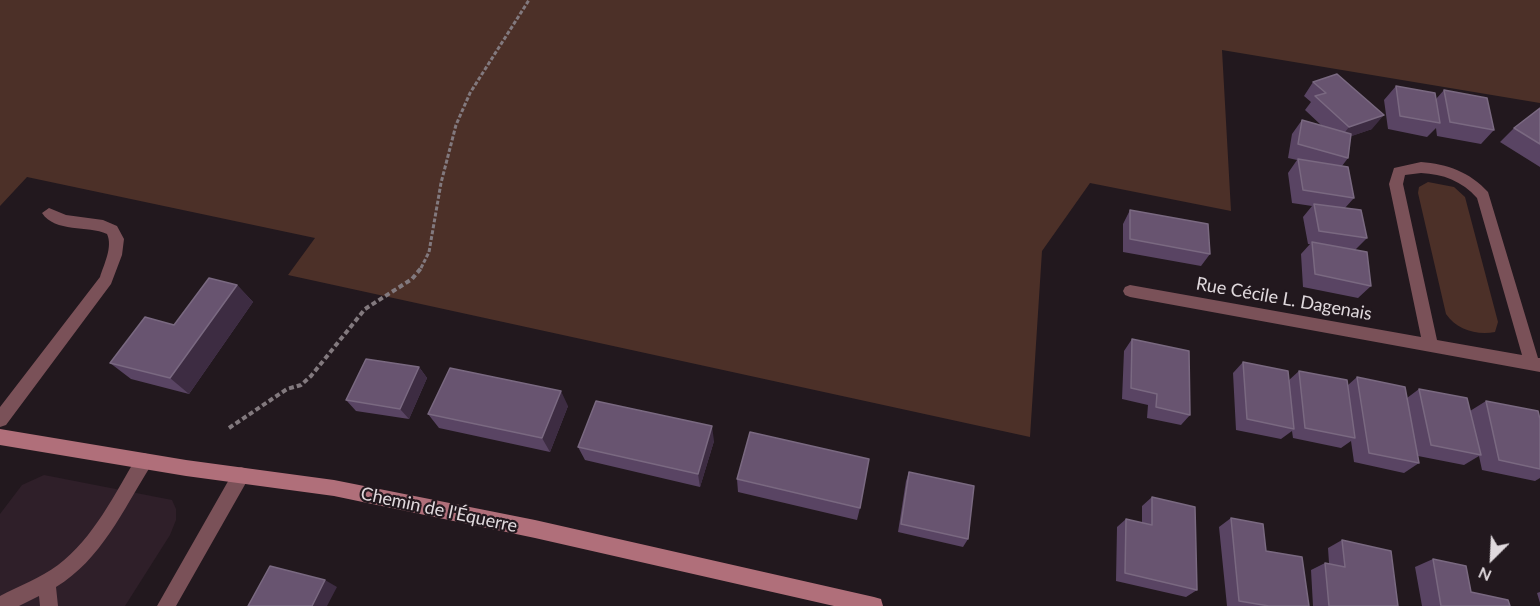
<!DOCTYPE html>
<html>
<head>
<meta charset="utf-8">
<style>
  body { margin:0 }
  #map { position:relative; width:1540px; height:606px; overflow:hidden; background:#22181e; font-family:Lato,sans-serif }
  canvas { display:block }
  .north { position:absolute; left:1462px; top:528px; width:60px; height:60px; -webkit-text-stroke:4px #22181e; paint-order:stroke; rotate:204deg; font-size:16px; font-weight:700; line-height:24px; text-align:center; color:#e0d9dd }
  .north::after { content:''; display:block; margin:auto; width:21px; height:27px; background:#e0d9dd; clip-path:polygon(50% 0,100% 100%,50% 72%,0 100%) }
</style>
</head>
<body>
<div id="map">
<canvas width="1540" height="606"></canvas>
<div class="north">N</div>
</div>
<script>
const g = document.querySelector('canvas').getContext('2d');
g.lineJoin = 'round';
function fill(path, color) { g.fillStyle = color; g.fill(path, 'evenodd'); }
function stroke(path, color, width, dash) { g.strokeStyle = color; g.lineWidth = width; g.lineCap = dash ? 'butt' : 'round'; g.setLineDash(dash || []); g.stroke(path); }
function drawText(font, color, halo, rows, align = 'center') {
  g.font = font + ' Lato,sans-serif'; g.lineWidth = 4.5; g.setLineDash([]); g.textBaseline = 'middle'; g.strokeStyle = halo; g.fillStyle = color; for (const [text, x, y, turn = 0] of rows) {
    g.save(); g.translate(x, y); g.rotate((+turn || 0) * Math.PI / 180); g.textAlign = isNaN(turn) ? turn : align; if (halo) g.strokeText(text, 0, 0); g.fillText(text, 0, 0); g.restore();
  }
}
fill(new Path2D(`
  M44,475L172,500L176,509V520L170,535L125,606H0V514L22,485Z`), '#2f1f29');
fill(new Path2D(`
  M0,0H1540V103L1222,50L1231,211L1090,183L1042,251L1030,437L288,275L315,238L27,177L0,206Z
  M1428,182L1454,187L1465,197L1498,322L1495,332C1477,336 1456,329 1446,314L1418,193L1419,187Z`), '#4c3028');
stroke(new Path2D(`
  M421,268L429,252L441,183L456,125L470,93L529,0`), '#82797e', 3, [4, 2]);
stroke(new Path2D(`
  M229,428L287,389L301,385L311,376L365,309L412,279L422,267`), '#82797e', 4, [5, 3]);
fill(new Path2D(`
  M49,208L66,215L103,220L117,226L124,239L122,255L111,284L6,425L0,427V407L100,277C104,264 113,247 107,234C88,225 55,233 42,213Z
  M144,453L150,455L152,461L150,467C123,510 101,560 56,587L58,606H40L39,596L19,606H0V596C19,586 40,578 58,565C94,538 115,493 138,455Z`), '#7a5158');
fill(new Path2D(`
  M1421,162C1447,164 1470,172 1488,192L1538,358H1540V372L1130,297L1125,295L1123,291L1125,287L1130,285L1421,337L1389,184L1394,168ZM1421,173C1443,174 1462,181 1477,198L1522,355L1437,340L1403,184L1405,175Z
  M241,467L247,469L249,475L247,481L176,606H157L235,469Z`), '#7a5158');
fill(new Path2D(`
  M0,429L186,460L334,480L535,520L874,597L881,599L883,606H834L535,538L334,496L186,476L0,445Z`), '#b06f7a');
fill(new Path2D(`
  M1313,82L1372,129L1351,136L1348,158L1342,166L1354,198L1345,208L1367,238L1355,250L1371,286L1358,298L1303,287L1301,254L1310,244H1308L1303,217L1312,206L1292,203L1288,173L1297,160L1288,158L1292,134L1302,120L1321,125L1305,110L1311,102L1304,96Z
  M1396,86L1436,99L1444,90L1494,130L1481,144L1437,136L1436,128L1427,137L1388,129L1384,100Z
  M1540,108V167L1500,142L1514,128Z
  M1130,210L1210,254L1201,266L1123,252V224Z
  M237,285L253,302L189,394L131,379L110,363L174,325Z
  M1132,339L1190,415L1181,425L1147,418L1148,405L1122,399L1124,351Z
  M1243,362L1289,380L1299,371L1348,385L1357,377L1407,398L1419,389L1470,411L1486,401L1540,419V478L1535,481L1482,470L1479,456L1464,465L1418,456L1419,463L1404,473L1354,462L1351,441L1341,448L1293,438L1292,431L1281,439L1236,430L1233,373Z
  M419,367L427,378L409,419L356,411L346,400Z
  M568,406L550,452L439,428L428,414Z
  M714,441L700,487L585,460L578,447Z
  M909,472L968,539L963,547L898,532L906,481Z
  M737,479L860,508L857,520L738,492Z
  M1152,497L1197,590L1186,597L1116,581L1117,527L1126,519L1142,523V506Z
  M1231,518L1309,606H1227L1219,527Z
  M1342,540L1398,606H1313L1311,570L1325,563H1329L1328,548Z
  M1433,559L1471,592L1510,606H1422L1415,567Z
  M1540,592V603L1537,593Z`), '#594463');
fill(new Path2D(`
  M1384,115L1372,129L1338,141L1349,127Z
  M237,285L253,302L189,394L170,378Z
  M419,367L427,378L409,419L400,409Z
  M561,391L568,406L550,452L542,438Z
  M712,426L714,441L700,487L698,474Z
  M325,580L337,587L327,606H312Z`), '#3d2c42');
const building = new Path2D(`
  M1337,74L1384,115L1349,127L1315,96L1326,93L1313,82Z
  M1396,86L1435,93L1440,123L1400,116Z
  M1444,90L1487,98L1494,130L1450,122Z
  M1540,108V144L1514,128Z
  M1302,120L1351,134L1348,158L1298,144Z
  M1298,159L1348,167L1354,198L1303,190Z
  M1314,204L1361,210L1367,238L1319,231Z
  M1130,210L1208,224L1210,254L1130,239Z
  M1312,242L1367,252L1371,286L1315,274Z
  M209,278L237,285L170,378L110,363L145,317L174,325Z
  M1132,339L1189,351L1190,415L1156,407L1157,394L1131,388Z
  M366,359L419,367L400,409L346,400Z
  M1243,362L1288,371L1294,429L1247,419Z
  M450,368L561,391L542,438L428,414Z
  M1299,371L1347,380L1355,438L1305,428Z
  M1357,377L1405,387L1419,463L1369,453Z
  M1419,389L1467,398L1481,455L1431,445Z
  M596,401L712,426L698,474L578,447Z
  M1486,401L1538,411L1540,419V469L1499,460Z
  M750,432L869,459L860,508L737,479Z
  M909,472L974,486L968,539L901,524Z
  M1152,497L1195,507L1197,590L1125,573L1126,519L1152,525Z
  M1231,518L1263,524L1266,551L1302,557L1309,606H1269L1239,601Z
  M1342,540L1391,551L1398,606H1329L1325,563L1345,567Z
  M1433,559L1466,566L1471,592L1508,600L1510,606H1441Z
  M270,566L325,580L312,606H248Z`);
fill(building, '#685470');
stroke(building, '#7a6981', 1.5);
drawText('18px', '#e0d9dd', '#22181e', [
  ["Rue Cécile L. Dagenais",1284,299,10],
  ["Chemin de l'Équerre",439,510,12]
]);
</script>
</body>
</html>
